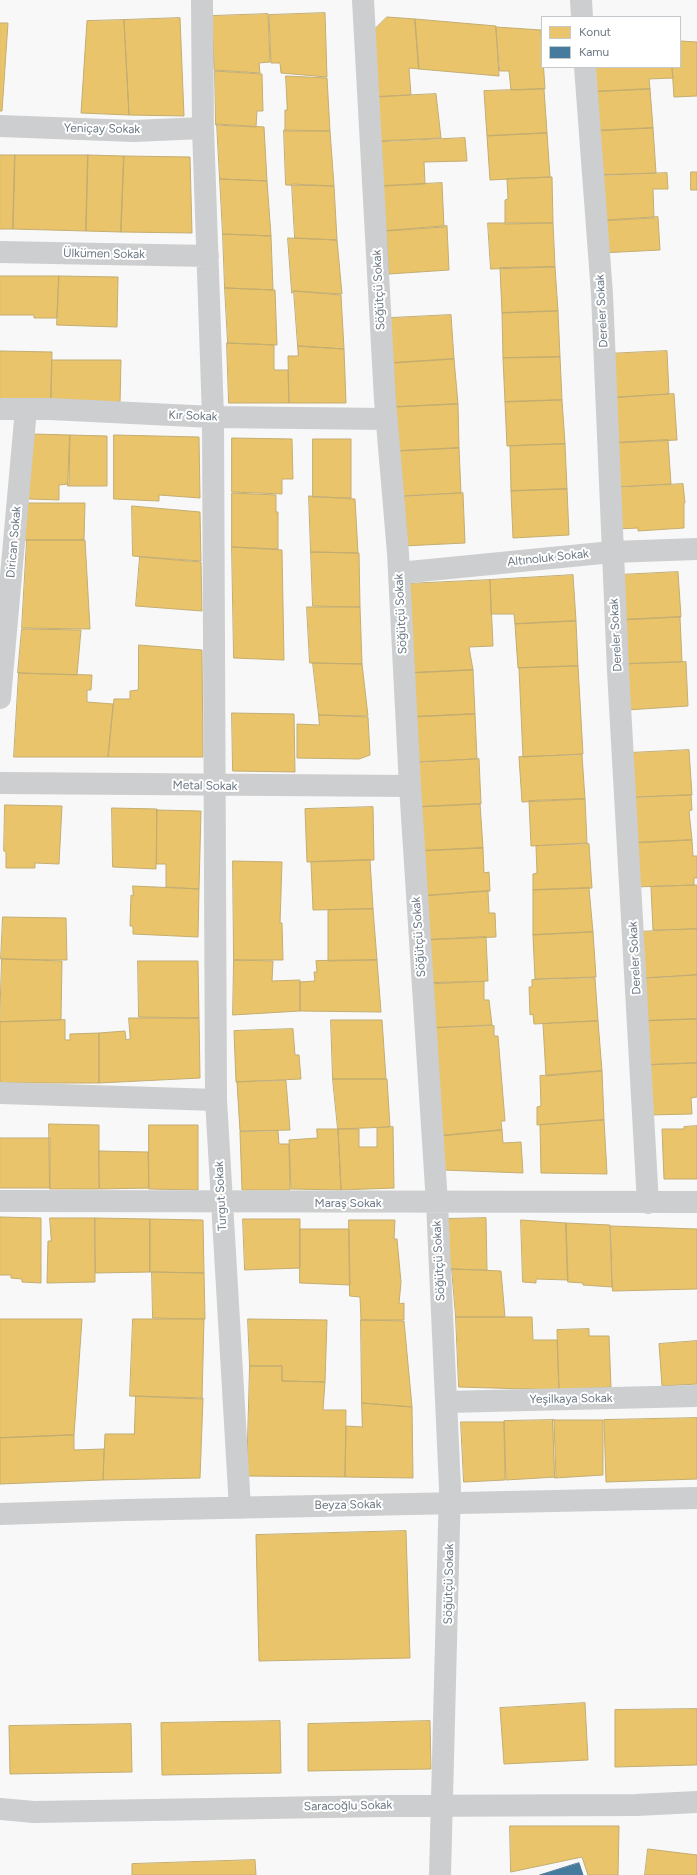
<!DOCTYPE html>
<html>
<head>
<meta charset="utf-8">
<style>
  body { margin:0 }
  #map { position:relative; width:697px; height:1875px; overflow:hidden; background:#f8f8f8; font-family:Figtree,sans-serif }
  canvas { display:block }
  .legend { position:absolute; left:541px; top:16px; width:140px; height:52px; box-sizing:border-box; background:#fff; border:1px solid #c4c9ce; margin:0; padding:5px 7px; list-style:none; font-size:12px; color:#6b7885 }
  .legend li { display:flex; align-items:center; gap:8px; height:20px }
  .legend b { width:20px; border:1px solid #c4c9ce }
</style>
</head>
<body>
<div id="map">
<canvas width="697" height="1875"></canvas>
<ul class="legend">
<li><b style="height:11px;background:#e9c46a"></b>Konut</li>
<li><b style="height:11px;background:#457b9d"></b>Kamu</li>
</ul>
</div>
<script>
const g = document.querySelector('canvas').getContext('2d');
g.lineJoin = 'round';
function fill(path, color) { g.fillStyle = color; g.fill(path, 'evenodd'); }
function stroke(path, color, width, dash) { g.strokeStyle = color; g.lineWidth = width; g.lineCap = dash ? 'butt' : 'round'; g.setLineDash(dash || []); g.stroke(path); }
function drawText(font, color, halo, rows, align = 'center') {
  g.font = font + ' Figtree,sans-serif'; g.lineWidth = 4; g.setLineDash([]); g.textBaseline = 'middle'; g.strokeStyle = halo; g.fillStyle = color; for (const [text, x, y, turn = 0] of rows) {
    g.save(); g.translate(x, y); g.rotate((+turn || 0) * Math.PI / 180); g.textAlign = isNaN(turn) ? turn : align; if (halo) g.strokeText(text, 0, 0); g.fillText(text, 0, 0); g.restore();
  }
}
const homes = new Path2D(`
  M325,13L327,77L281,73L280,63H271L269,15Z
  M268,14L270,62L259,63L260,73L214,70L212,16Z
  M387,17L415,19L419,69L409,68L411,95L376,97L371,33Z
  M180,18L184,116L129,115L124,20Z
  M415,19L496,26L499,76L419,69Z
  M124,20L129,115L81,113L87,21Z
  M0,23H8L2,111H0Z
  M496,27L541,30L545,89L511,90L509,71H500Z
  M680,41L697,42V96L674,97L672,67H680Z
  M587,67H672L673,78L649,79L650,89L589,92Z
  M215,71L262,74L263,111H257L256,127L216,125Z
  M286,76L327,78L330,131H285V110H287Z
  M544,89L547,133L487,136L484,91Z
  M650,89L653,128L592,131L589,92Z
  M436,94L441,138L379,141L376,97Z
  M217,124L264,127L267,181L220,179Z
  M653,128L656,173L596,175L592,131Z
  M284,130L330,131L334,186L286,185Z
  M547,133L550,177L490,180L487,136Z
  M465,138L467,161L424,162L425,184L383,186L381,142Z
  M0,155H15L13,229H0Z
  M15,155H88L86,231L13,229Z
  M88,155L124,156L121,232L86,231Z
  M124,156L190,157L192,233L121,232Z
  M691,172H697V190H691Z
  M667,173L668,189H653L654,218L598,221L596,176Z
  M550,177H552L553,223L505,224V200L508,199L507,179Z
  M220,179L267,181L271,236L223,234Z
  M442,183L444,227L386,231L383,186Z
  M292,184L334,186L337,240L295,238Z
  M658,217L660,250L600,253L598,221Z
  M488,223H553L555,267L491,269Z
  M447,226L449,270L389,274L386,231Z
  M223,234L271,236L273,290L225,288Z
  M288,238L337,240L342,294L294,291L292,293Z
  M555,267L558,311L502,313L500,268Z
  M0,276H59L57,318H34V315H0Z
  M59,276L118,277L117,327L57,325Z
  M225,288L275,290L277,345L228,343Z
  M294,291L341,295L344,349L298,346Z
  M558,311L560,357L503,358L502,313Z
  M451,315L454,359L393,363L390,318Z
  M227,343L274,345V370H288L289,403H229Z
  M298,346L344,349L346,403H289L288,356H298Z
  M0,351L52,352L51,402L0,401Z
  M667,351L669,394L609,398L606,354Z
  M560,357L562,400L505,402L503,358Z
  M454,359L458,404L396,407L393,363Z
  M52,360H121L120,404H51Z
  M674,394L677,440L613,443L609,398Z
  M562,400L565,444L507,446L505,402Z
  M458,404L459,448L399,451L396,407Z
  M32,434L70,435L69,484L59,485V500L29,499Z
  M70,435L107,436V486H68Z
  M114,435L199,437L200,498L159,495V501L114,499Z
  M232,438L292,439L293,479H282V494L232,492Z
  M313,439H351V498L313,497Z
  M668,440L671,484L615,487L613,443Z
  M565,444L567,489L511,491L510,446Z
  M459,448L461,493L402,496L399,451Z
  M683,484L685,503H684V528L638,531V528L617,529L612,488Z
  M567,489L569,535L513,538L511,491Z
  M232,493L276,495V512H278V549L232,547Z
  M463,493L465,543L403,546L401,497Z
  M309,496L355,499L358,553L311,552Z
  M27,503H85L84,540H25Z
  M132,506L200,512L201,561L133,556Z
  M27,540H85L90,629L22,628Z
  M232,547L282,550L284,660L234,658Z
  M311,552L359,553L360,607L313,606Z
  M140,557L201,562L202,611L136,606Z
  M678,572L681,617L621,620L618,575Z
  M573,575L576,621L515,624L514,614H491L490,580Z
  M490,580L493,646L469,647L473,670L410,673L405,584Z
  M307,607H360L362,664L310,663Z
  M680,617L682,662L622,664L620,620Z
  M576,621L578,666L518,668L515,624Z
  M22,629L81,630L77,675L18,673Z
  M139,645L202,650L203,757H108L114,699H130V691L138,690Z
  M686,662L688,706L627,710L625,664Z
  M313,663L362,664L368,716L319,715Z
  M578,666L583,754L523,757L519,668Z
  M473,670L475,714L412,717L410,673Z
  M19,673L92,675L91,690H87V702L113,704L108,757H14Z
  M232,713L294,714L295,772L233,771Z
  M475,714L477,759L415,762L412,717Z
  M319,715L368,717L370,755L359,759L297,758V724L319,725Z
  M689,750L692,795L632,797L629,753Z
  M582,755L585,799L522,802L519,757Z
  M479,759L481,804L417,807L415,763Z
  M691,795L692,810L689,811L692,840L633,843L632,798Z
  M585,799L587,843L531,846L529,801Z
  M480,804L483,848L419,851L417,807Z
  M5,805L62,806L59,864L35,863V868H6V852L4,851Z
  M373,807L374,860L307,862L305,809Z
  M112,808L157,809L156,869L113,867Z
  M157,810L201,811L199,889L166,887V864H157Z
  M692,840L693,856H697V878H694V885L636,887L632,843Z
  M589,844L592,888L533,890V874L537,873L536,846Z
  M483,848L484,873L489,872L490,891L422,896L419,851Z
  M370,860L373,909L313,910L311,862Z
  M233,861L282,862L280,923H282L283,960H234Z
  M694,885H697V929L653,930L651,887Z
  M133,886L199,889L198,937L133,934V926H130L131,895L133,896Z
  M589,888L593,932L533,935V890Z
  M488,891L489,913H495L496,937L425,940L422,896Z
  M373,909L377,960L328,961V910Z
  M3,917L66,918L67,960L1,959Z
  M697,929V975L640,978L637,932Z
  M593,932L596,977L535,979L533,935Z
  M486,937L488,981L428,984L425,940Z
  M2,959L62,961L61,1020L0,1022Z
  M234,960L273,961L272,981L300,980V1011L233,1015Z
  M377,960L381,1012L300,1011V982L315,981L314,972H317L316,961Z
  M138,961H198L199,1018L139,1017Z
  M697,975V1019L642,1021L641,979Z
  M595,978L598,1021L534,1024L533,1014L530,1015L529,987H532V980Z
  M484,982V1000H489L492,1025L430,1028L427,983Z
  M129,1018H199L200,1078L99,1083V1033L125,1031L126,1040L130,1039Z
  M697,1019V1063L645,1065L642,1021Z
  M65,1020V1040H70V1034L99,1033V1083H0V1022Z
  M331,1020H382L386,1079H333Z
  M598,1021L602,1071L546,1076L543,1024Z
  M494,1026V1036H498L505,1121H501L502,1130L440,1136L431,1028Z
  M293,1029L295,1055H299L301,1079L236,1082L234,1031Z
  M697,1063V1097L691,1098L692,1114L649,1115L648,1065Z
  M602,1071L604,1120L537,1125V1107L541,1106L540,1076Z
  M333,1079H387L390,1127L338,1129Z
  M286,1081L290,1130L240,1131L237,1082Z
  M604,1120L607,1174L541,1173L540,1125Z
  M49,1124L99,1125V1189H50Z
  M149,1125H198V1190L149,1189Z
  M697,1126V1179H664L662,1129H684V1127Z
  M393,1127L394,1188L341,1190L338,1129H359V1147H377V1128Z
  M317,1129H338L341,1190L291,1189L289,1140L317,1138Z
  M502,1130L503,1143L521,1142L523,1173L443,1170L440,1136Z
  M278,1131L279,1144H289L290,1190H242L240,1132Z
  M0,1138H50V1188H0Z
  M99,1151L148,1152L149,1188L100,1189Z
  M0,1217L41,1218V1283L22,1282V1279L11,1278V1275H0Z
  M50,1218H95V1282L47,1283L48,1241H51Z
  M95,1218L150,1219V1272L96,1273Z
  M486,1218L487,1270L448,1269L446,1219Z
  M150,1219L203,1220L204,1273L150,1272Z
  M243,1219H300V1268L245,1270Z
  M349,1220H395L394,1239H397L401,1282L399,1304L404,1303V1320H361L360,1297L350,1296Z
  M521,1220L566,1223L568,1280L536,1279V1283L523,1282Z
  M566,1223L610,1225L612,1287L583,1285V1283L568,1282Z
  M611,1226L697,1229V1289L613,1291Z
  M300,1229H349L350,1285L300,1283Z
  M452,1269L501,1271L505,1317H456Z
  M152,1272L204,1273L205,1319L153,1318Z
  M456,1317H532L533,1340H557L559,1390L459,1387Z
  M0,1319H82L74,1435L0,1438Z
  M133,1319H204L202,1399L130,1396Z
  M248,1319L327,1320L325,1382L282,1381V1366H250Z
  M361,1320L404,1321L412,1407L362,1403Z
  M589,1329V1336H609L611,1387L559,1390L557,1330Z
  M697,1341V1384L662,1386L659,1344Z
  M250,1366H282V1381L325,1382L323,1410H346L345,1477L247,1476Z
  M136,1396L203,1398L200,1478L103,1480L105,1434H134Z
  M362,1403L412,1407L413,1478L345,1477L346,1426L362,1427Z
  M697,1418V1479L606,1482L604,1420Z
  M553,1420H603V1475L555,1478Z
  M554,1420L556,1477L506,1480L504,1421Z
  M461,1422H504L505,1480L464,1482Z
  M74,1435V1450L104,1449L103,1480L0,1484V1438Z
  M406,1531L410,1658L259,1661L256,1535Z
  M585,1703L588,1760L504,1764L500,1708Z
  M697,1709V1765L615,1767V1710Z
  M280,1721L281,1773L162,1775L161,1723Z
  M430,1721L431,1769L308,1771V1724Z
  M131,1724L132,1772L10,1774L9,1726Z
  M510,1826H619L618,1875H588L582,1857L511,1872Z
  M648,1849L697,1855V1875H645Z
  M255,1860L256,1875H132V1864Z`);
fill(homes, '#e9c46a');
stroke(homes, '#c3ad72', 1);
const public = new Path2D(`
  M579,1863L583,1875H540Z`);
fill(public, '#457b9d');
stroke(public, '#507a96', 1);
stroke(new Path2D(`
  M202,0L203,128L213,417L216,1100
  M363,0L385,400L398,553L410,786L437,1203L450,1488L440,1875
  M581,0L582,17
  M585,67L602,294L618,671L648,1203
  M0,126L134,131L203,128
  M0,252L208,256
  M0,409H50L213,417L386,419
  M399,573L612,552L697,549
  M0,698L26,409
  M0,783L410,786
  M0,1093L216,1100L240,1508
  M0,1201L697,1202
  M446,1402L697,1396
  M0,1514L126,1510L697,1498
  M0,1809L34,1812L386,1806L636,1805L697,1802`), '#cdcecf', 22);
drawText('12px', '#6b7885', '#fff', [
  ["Yeniçay Sokak",102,129,1],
  ["Ülkümen Sokak",104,254,1],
  ["Söğütçü Sokak",379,290,-93],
  ["Dereler Sokak",602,311,-93],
  ["Kır Sokak",193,416,2],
  ["Dirican Sokak",14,542,-85],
  ["Altınoluk Sokak",548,558,-6],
  ["Söğütçü Sokak",401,614,-93],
  ["Dereler Sokak",616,635,-93],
  ["Metal Sokak",205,786,1],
  ["Söğütçü Sokak",419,937,-94],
  ["Dereler Sokak",635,958,-93],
  ["Turgut Sokak",221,1196,-93],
  ["Maraş Sokak",348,1203],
  ["Söğütçü Sokak",439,1261,-93],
  ["Yeşilkaya Sokak",571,1399,-1],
  ["Beyza Sokak",348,1505,-1],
  ["Söğütçü Sokak",449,1584,-89],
  ["Saracoğlu Sokak",348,1806,-1]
]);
</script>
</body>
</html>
